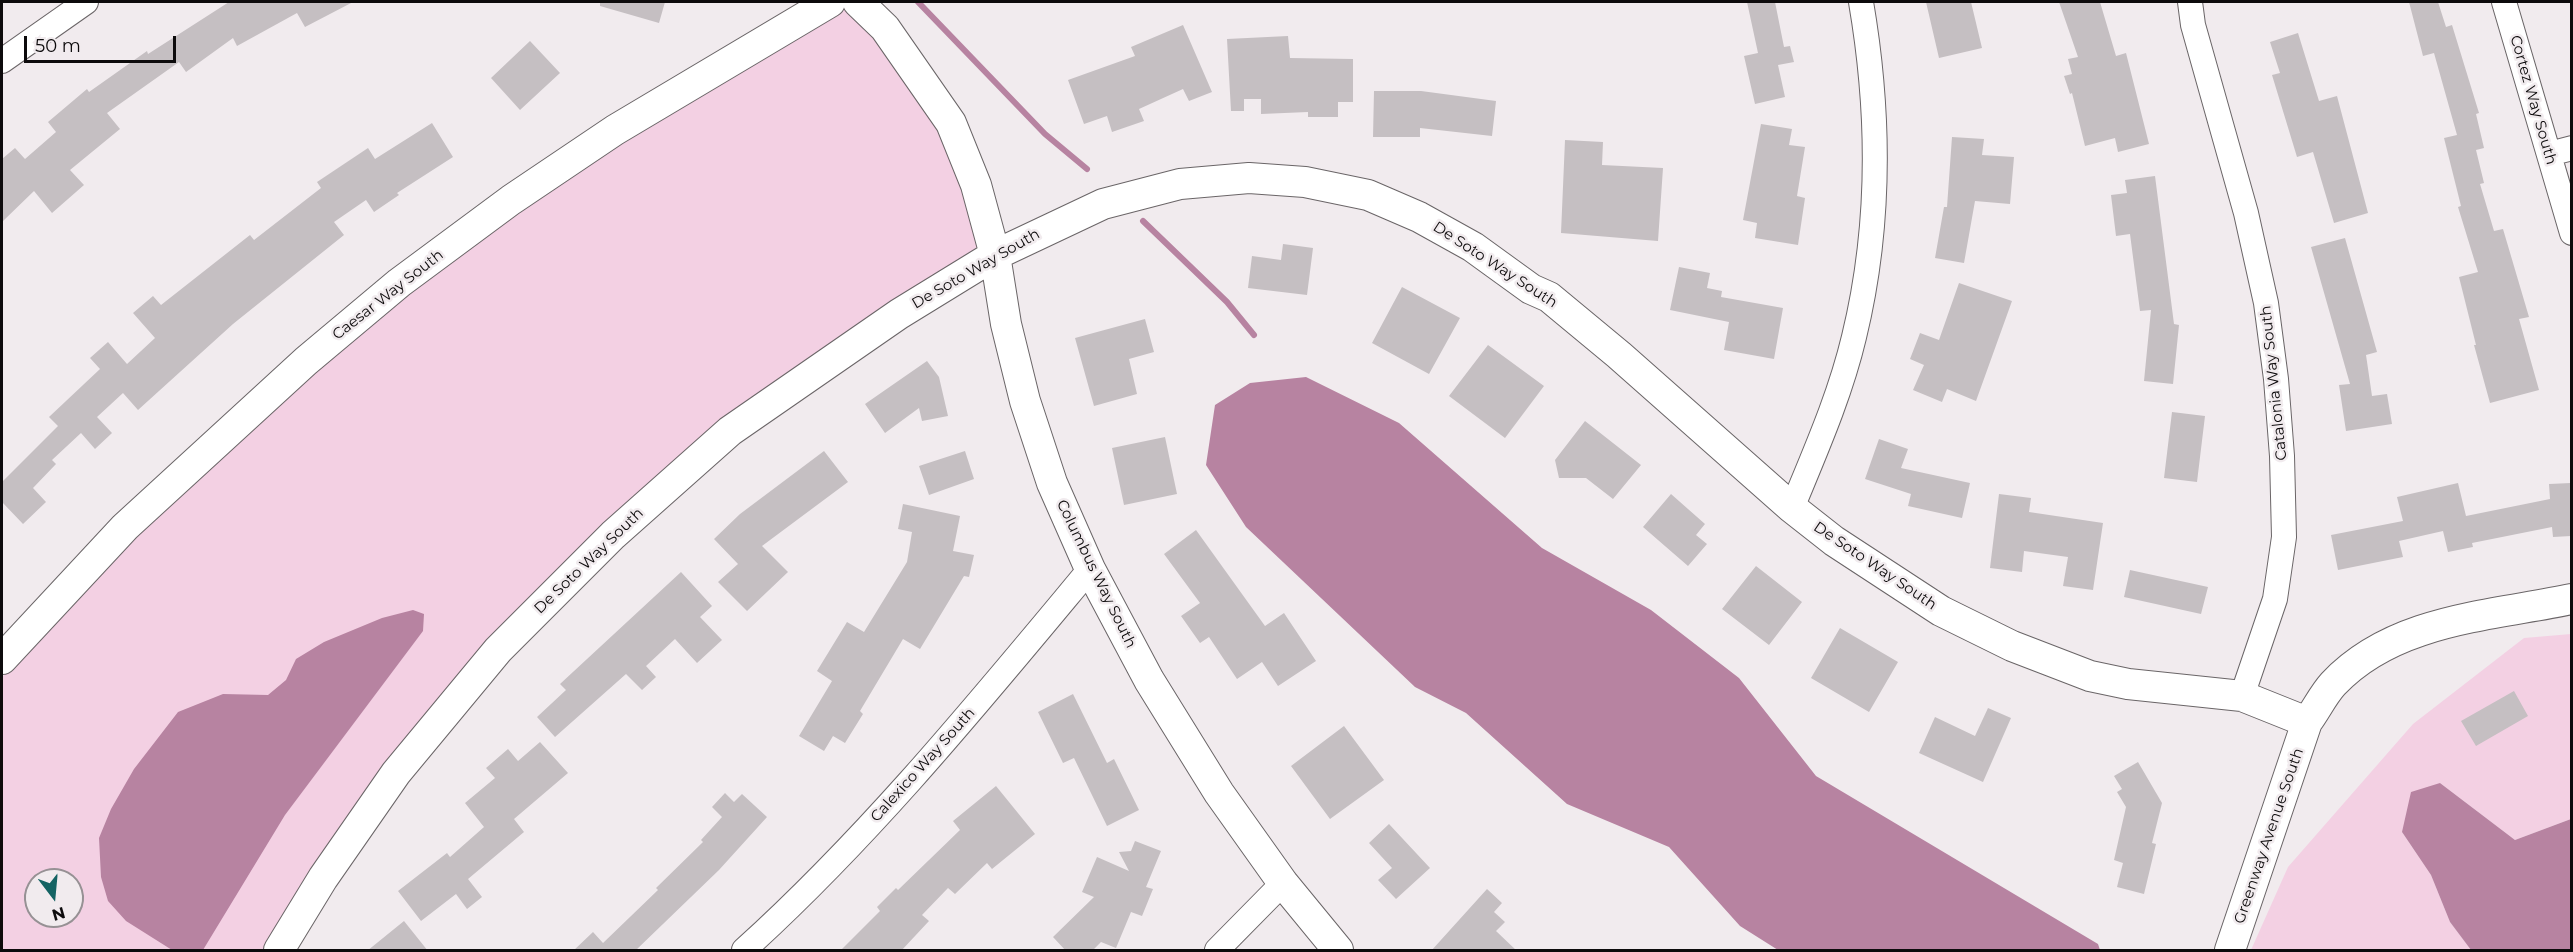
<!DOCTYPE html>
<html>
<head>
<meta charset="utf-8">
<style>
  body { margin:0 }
  #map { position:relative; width:2573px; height:952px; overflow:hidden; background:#f1ebee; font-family:Montserrat,sans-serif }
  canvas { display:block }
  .frame { position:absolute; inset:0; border:3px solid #0d0b0c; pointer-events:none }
  .north { position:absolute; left:24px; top:868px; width:60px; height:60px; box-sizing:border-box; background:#f1ebee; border:2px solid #969194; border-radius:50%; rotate:164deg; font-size:16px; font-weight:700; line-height:24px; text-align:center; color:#0d0b0c }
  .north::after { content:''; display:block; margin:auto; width:21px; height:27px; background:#146363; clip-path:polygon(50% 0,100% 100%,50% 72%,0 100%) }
  .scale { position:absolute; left:24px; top:36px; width:152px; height:27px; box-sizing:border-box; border:3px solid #0d0b0c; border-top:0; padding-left:8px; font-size:18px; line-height:21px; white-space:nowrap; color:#0d0b0c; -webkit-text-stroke:4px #f1ebee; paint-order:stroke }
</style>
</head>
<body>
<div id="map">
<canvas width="2573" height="952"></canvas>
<div class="frame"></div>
<div class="north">N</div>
<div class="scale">50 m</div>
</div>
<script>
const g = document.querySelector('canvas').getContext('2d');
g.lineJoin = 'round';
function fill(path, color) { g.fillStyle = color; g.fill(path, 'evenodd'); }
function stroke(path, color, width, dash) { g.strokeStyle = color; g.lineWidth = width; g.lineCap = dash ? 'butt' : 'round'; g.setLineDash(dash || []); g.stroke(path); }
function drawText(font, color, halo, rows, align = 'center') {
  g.font = font + ' Montserrat,sans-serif'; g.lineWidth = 5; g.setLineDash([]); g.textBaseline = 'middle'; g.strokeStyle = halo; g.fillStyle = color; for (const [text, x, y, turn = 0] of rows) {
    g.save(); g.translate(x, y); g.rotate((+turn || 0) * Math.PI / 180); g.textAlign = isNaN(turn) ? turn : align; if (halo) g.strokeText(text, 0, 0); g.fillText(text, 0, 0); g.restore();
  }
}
fill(new Path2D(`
  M847,6L874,32L936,127L966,193L978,242L974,257L631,505L266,950H2V678L8,669L132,535L405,293L517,210L747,62ZM36,880H72V916H36Z
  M2571,634V819L2515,840L2440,783L2402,832L2431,875L2450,922L2471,950H2251L2288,867L2413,724L2524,638Z`), '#f3d0e3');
fill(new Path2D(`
  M1306,377L1399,423L1542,548L1651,610L1739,678L1816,776L2098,944L2100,950H1778L1740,926L1669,847L1567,804L1466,713L1415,687L1246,527L1206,465L1215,405L1250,383Z
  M413,610L424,614L423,631L285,815L203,950H172L126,921L108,901L101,877L99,838L111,809L134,769L178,712L223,694L268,695L286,680L296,659L324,642L382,618Z
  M2440,783L2515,840L2571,819V950H2471L2450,922L2431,875L2402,832L2411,792Z`), '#b783a1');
stroke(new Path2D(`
  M918,2L1045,134L1087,169
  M1143,221L1227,302L1254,335`), '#b783a1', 6);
fill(new Path2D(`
  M229,2H353L305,27L297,13L237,46L233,38L186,72L179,62L107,113L120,129L70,170L84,185L52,213L34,191L2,222V159L15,148L25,159L56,132L48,122L87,89L89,92L147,51L148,54Z
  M600,2H665L659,23L600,6Z
  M1747,2H1775L1784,47L1790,46L1794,62L1778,65L1785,97L1755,104L1744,56L1758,53Z
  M1926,2H1971L1982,48L1939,58Z
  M2059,2H2100L2116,56L2126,53L2149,144L2118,152L2115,138L2085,146L2072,93L2070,94L2064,76L2072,74L2068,59L2078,57Z
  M2409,2H2438L2446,27L2452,25L2479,113L2476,114L2484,148L2476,150L2484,183L2480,184L2494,231L2503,229L2529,317L2519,319L2539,390L2490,403L2474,345H2476L2459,277L2478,272L2458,207L2461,206L2444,138L2457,135L2434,53L2423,56Z
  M1183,25L1212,92L1189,101L1183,89L1139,109L1144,121L1112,132L1107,116L1084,124L1068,80L1135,56L1131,47Z
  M2298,33L2319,101L2337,96L2368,213L2334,223L2313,152L2297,157L2272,75L2280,73L2270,42Z
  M1288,36L1290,58L1353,59V102H1338V117H1308V112L1261,114V99H1244V111H1231L1227,39Z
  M530,41L560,73L520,110L491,78Z
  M1374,91H1421L1496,101L1492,136L1420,128V137H1373Z
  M432,123L453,157L397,193L399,195L374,212L366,200L334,222L344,235L233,324L138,410L123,393L97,417L112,433L95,449L81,433L52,460L56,464L33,488L46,502L23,524L2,502V482L58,426L49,417L100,369L90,358L108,342L127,364L155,338L133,313L153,296L161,305L250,235L254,240L321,188L317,182L368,148L375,159Z
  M1761,124L1792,129L1789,145L1805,147L1797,196L1805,198L1798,245L1755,238L1757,223L1743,220Z
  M1952,137L1984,139L1982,155L2014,157L2010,204L1975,201L1964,263L1935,258L1944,207H1947Z
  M1565,140L1603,142L1602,165L1663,168L1658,241L1561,233Z
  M2155,176L2174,324L2179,325L2173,384L2144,381L2151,310L2140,311L2130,234L2116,236L2111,195L2127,193L2125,180Z
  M2345,238L2377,352L2366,355L2372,396L2387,394L2392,424L2346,431L2339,385L2350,384L2311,247Z
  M1283,244L1313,248L1307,295L1248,288L1252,256L1281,260Z
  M1679,267L1710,273L1707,288L1722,291L1721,297L1783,308L1774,359L1724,350L1729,322L1670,310Z
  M1959,283L2012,301L1976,401L1947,389L1942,402L1913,390L1924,365L1910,359L1920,333L1939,340Z
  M1402,287L1460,318L1429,374L1372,343Z
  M1145,319L1154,352L1129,359L1137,394L1094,406L1075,338Z
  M1488,345L1544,386L1505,438L1449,396Z
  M927,361L939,377L948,416L922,421L919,408L885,433L865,404Z
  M2172,412L2205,416L2197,482L2164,478Z
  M1585,421L1641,465L1613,499L1586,478H1559L1555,460Z
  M1165,437L1177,494L1124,505L1112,448Z
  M1879,439L1908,449L1901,468L1970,483L1962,518L1908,506L1911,494L1865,479Z
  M824,451L848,482L762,546L788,572L747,611L718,582L738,564L714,539L740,514Z
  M965,451L974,479L929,495L919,466Z
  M2458,483L2466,516L2550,499L2549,484L2571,483V536L2553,537L2552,527L2472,543L2473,547L2448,552L2443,531L2399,541L2403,557L2338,570L2331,535L2403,521L2397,497Z
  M1671,494L1705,524L1696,535L1707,544L1688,566L1643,527Z
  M1999,494L2031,498L2029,512L2103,523L2093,590L2063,586L2068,557L2024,551L2022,572L1990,568Z
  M903,504L960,516L953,551L974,555L969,577L964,576L920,649L903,639L860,711L863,714L845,743L833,736L824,751L799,736L832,681L817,671L847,622L864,632L907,562L912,532L898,529Z
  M1196,530L1265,626L1284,613L1316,661L1278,686L1262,662L1237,679L1209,637L1200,643L1181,616L1200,603L1164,554Z
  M1756,566L1802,602L1769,645L1722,609Z
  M2130,570L2208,587L2201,614L2124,597Z
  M681,572L712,606L700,617L722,640L697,663L675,639L646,666L656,677L642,690L626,674L555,737L537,717L566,690L560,684Z
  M1840,628L1898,662L1869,712L1811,678Z
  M2514,691L2528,716L2476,746L2461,721Z
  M1073,694L1107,763L1114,759L1139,810L1107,826L1074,758L1063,763L1038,712Z
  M1988,708L2011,718L1983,782L1919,753L1935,717L1975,736Z
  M1344,726L1384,780L1330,819L1291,766Z
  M540,742L568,773L514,819L524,832L468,879L482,897L467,909L456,894L421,921L398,891L447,853L450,857L484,827L465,803L495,778L486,768L508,749L518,761Z
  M2138,762L2162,803L2152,843L2156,844L2144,894L2117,887L2123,863L2114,860L2126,807L2117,792L2122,789L2114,776Z
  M996,786L1035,834L992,869L987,863L955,894L948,888L922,915L929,921L901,951H840L880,911L877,907L896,888L898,890L960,830L953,821Z
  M725,793L734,802L742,794L767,817L719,870L635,951H573L593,932L603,943L658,890L656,888L703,842L701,840L722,817L712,807Z
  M1389,824L1430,868L1396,899L1378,880L1392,868L1369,843Z
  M1135,841L1161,851L1146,887L1153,889L1142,916L1131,912L1116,948L1101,942L1092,951H1066L1053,937L1094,897L1082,892L1097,857L1129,871L1119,852L1131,851Z
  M1487,889L1502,903L1494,912L1505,922L1496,931L1517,951H1431Z
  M404,921L428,951H367Z`), '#c5bfc2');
const minor = new Path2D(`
  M2190,2L2193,25L2246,213L2266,303L2276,379L2282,456L2284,537L2275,599L2242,696
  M2504,2L2572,233
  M2,61L86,2
  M2549,154L2572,148
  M1792,508C1815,452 1840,396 1854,337C1881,226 1880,113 1861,2
  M744,950C871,835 980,701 1090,569
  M1217,950L1283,883`);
const tertiary = new Path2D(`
  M858,2L885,28L951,123L976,185L995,255L1006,324L1025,401L1052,483L1090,569L1149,680L1219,793L1283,883L1338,950
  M2,659L125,527L306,361L399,283L511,200L615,130L830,2
  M279,950L323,878L396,773L498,650L613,535L730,431L899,314L995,255L1103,204L1180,184L1249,178L1305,182L1368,195L1419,217L1473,247L1531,289L1549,297L1619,355L1792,508L1834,541L1941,611L2012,646L2090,676L2128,684L2242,696L2307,722C2316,710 2323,695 2333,684C2394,619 2491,616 2572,599
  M2230,950L2307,722`);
stroke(minor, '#6a6567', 26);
stroke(tertiary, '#6a6567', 32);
stroke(minor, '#fff', 24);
stroke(tertiary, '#fff', 30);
drawText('15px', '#0d0b0c', '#f1ebee', [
  ["Cortez Way South",2533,100,74],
  ["De Soto Way South",1495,265,33],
  ["De Soto Way South",976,269,-30],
  ["Caesar Way South",388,295,-38],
  ["Catalonia Way South",2274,383,-96],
  ["De Soto Way South",589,561,-44],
  ["De Soto Way South",1875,566,34],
  ["Columbus Way South",1096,574,64],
  ["Calexico Way South",923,765,-48],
  ["Greenway Avenue South",2269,836,-71]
]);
</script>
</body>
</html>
